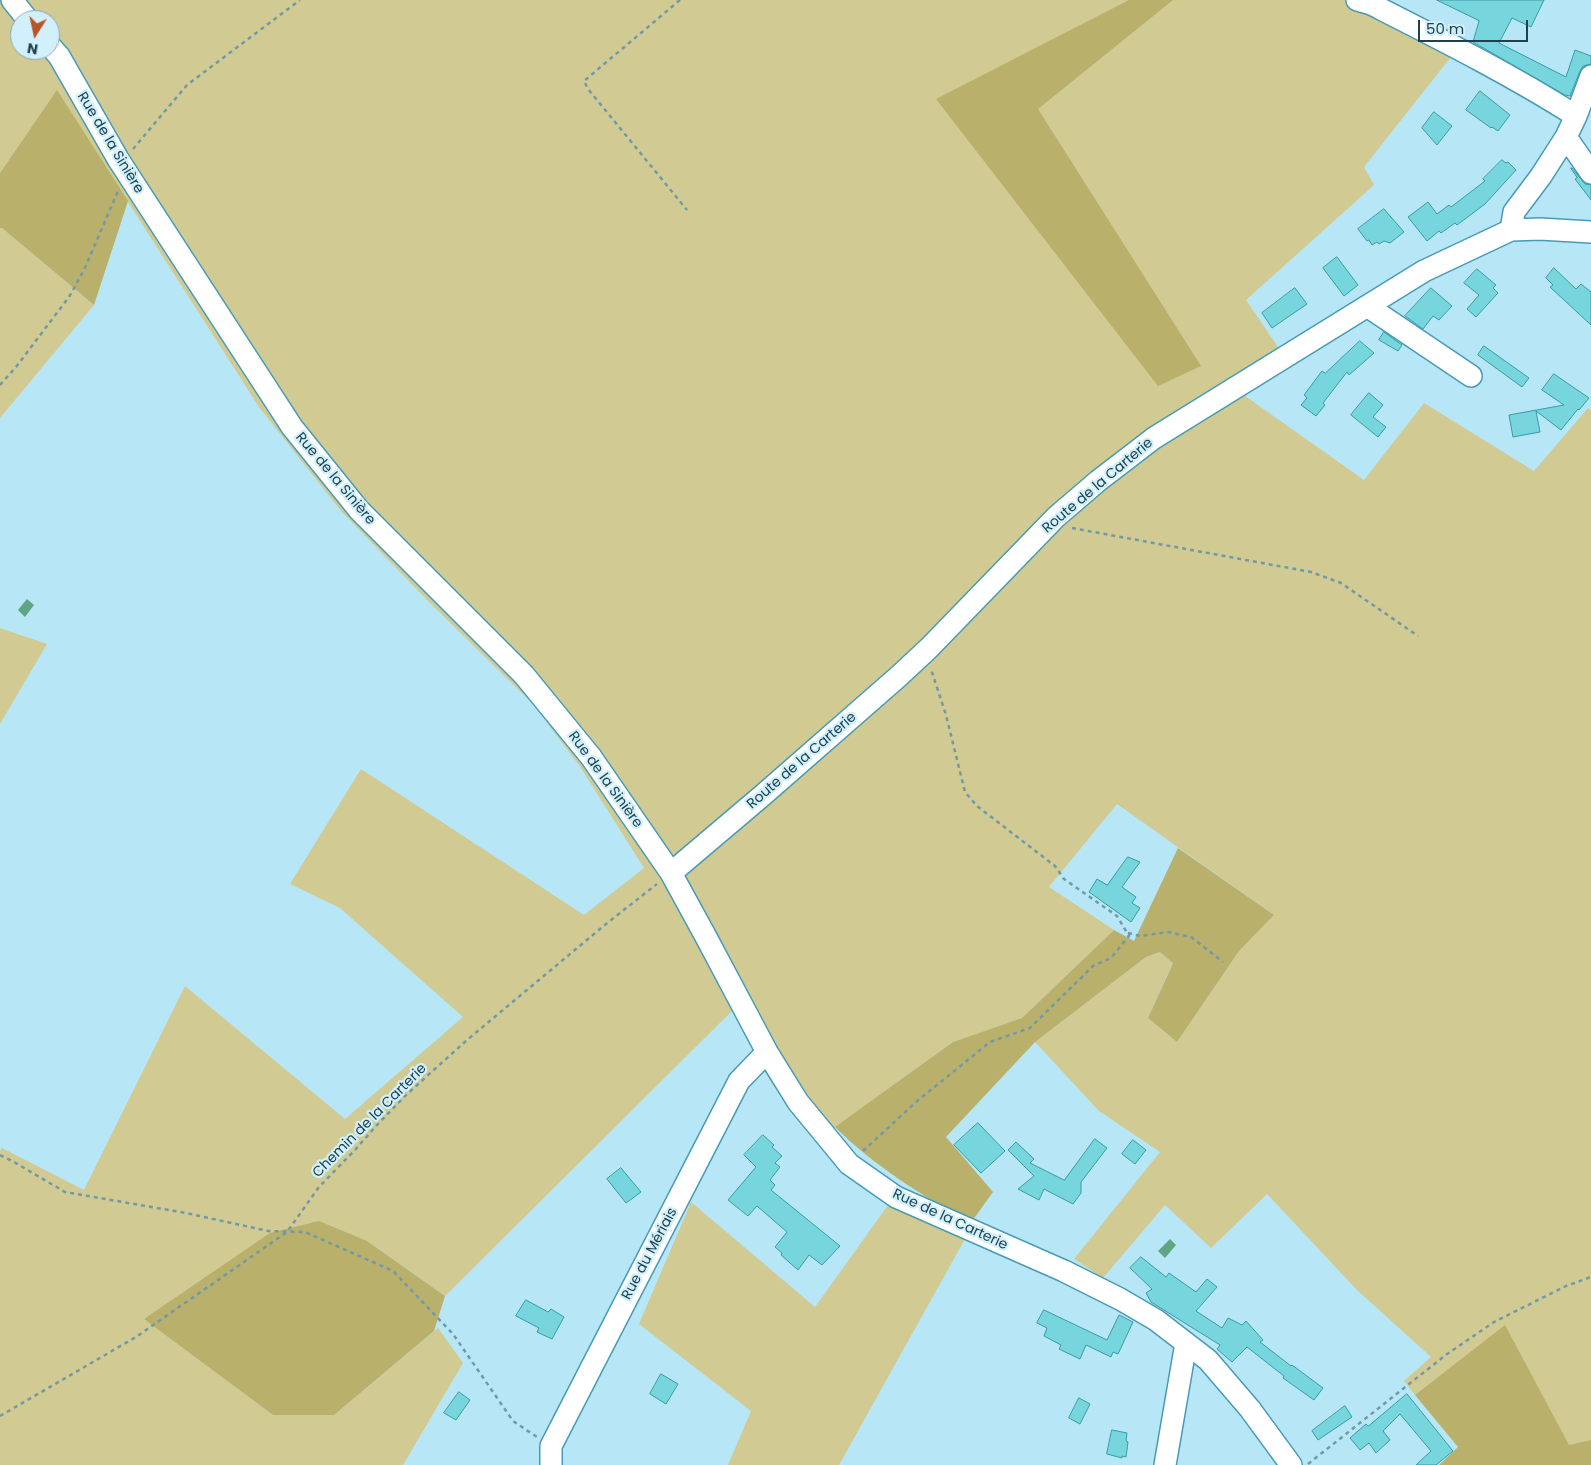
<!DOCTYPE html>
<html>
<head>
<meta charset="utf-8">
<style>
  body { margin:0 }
  #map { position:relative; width:1591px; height:1465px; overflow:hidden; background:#b7e6f7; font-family:Poppins,sans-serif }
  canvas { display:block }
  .north { position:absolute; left:10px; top:10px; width:50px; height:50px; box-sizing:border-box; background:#d1f0fc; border:1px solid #89aab6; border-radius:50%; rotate:190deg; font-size:14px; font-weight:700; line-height:20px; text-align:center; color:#1e424d }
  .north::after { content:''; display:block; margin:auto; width:18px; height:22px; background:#ba5428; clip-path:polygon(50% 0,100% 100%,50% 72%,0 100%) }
  .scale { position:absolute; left:1418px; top:20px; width:110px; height:22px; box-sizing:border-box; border:2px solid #1e424d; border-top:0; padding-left:6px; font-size:15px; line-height:18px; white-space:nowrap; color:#1e424d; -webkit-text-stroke:4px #d1f0fc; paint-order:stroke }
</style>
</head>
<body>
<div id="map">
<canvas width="1591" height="1465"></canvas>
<div class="north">N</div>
<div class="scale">50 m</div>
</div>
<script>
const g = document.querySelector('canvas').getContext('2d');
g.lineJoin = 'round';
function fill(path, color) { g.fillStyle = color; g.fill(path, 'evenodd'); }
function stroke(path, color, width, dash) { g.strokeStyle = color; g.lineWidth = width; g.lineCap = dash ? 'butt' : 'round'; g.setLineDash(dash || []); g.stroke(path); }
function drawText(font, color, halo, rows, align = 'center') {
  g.font = font + ' Poppins,sans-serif'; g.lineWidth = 4.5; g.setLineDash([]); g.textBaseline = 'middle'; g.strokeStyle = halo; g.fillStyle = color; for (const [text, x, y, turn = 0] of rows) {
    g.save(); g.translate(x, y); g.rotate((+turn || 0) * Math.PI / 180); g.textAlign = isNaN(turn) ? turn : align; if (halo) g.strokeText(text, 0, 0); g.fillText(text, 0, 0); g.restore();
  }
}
fill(new Path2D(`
  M0,0H1343L1371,9L1454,53L1364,167L1374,185L1246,300L1280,350L1238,391L1364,480L1424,403L1534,471L1588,408L1591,410V1440L1569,1446L1505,1326L1415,1395L1404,1381L1431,1357L1357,1290L1267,1194L1211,1248L1165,1205L1103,1278L1074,1259L1160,1152L1099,1111L1035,1042L1146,957L1160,952L1173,962L1148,1018L1177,1042L1239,951L1274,915L1117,804L1049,887L1114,930L1022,1018L953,1042L818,1140L772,1084L732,1011L445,1296L367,1241L144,1318L273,1415H334L438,1328L463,1363L403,1465H0V1151L2,1148L84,1190L185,986L345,1119L463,1017L340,908L290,884L361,769L584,915L644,868L581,768L533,704L428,601L341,511L259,407L57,91L0,173ZM20,20H50V50H20Z
  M0,228H2L94,305L0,418Z
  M0,628L47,644L0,724Z
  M891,1201L965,1239L839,1465H728L751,1411L639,1324L691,1202L815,1307Z`), '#d1ca92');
fill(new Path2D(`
  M1129,0H1173L1038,109L1201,366L1158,386L936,99Z
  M57,90L128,201L94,305L2,228H0V173Z
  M1178,848L1274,915L1239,951L1177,1042L1148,1018L1173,963L1160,952L1146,957L1035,1042L946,1137L993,1192L970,1224C923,1195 875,1167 835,1127L953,1042L1022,1018L1114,930L1134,941Z
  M319,1221L367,1241L445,1296L434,1331L334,1415H273L144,1319L270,1233Z
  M1505,1325L1569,1445L1591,1440V1465H1439L1458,1447L1415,1395Z`), '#b8b06b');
fill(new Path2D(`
  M27,599L34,605L25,617L18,610Z
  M1170,1239L1176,1245L1165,1258L1158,1251Z`), '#5da583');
const building = new Path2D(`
  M1437,0H1544L1531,27L1512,18L1499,43L1566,77L1575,50L1591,56V64L1583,66L1580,71L1570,96L1565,95L1473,42L1479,21Z
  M1480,91L1510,115L1498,131L1492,127L1491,128L1466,110Z
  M1434,112L1452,126L1437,145L1422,128Z
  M1502,160L1506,163L1508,162L1516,170L1485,204L1457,225L1455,223L1441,233L1439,231L1427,241L1408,217L1428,202L1437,214L1449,205L1451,207L1485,181L1483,179Z
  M1571,168H1572L1585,184L1591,185V200L1575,179L1577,178Z
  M1384,209L1404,232L1390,243L1384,241L1379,244L1377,242L1372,245L1369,240L1367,241L1358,229Z
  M1337,257L1358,285L1344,296L1323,268Z
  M1554,268L1576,289L1581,284L1591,292V325L1550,287L1553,285L1546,278Z
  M1477,269L1496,285L1493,288L1498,293L1476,317L1467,309L1479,295L1464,283Z
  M1295,288L1307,304L1272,328L1262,313Z
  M1431,288L1452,306L1439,320L1433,316L1423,329L1405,316Z
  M1384,332L1402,345L1398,351L1379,340Z
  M1360,341L1374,353L1349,375L1347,372L1323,403L1325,405L1316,416L1301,405L1307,398L1304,395L1322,371L1325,373Z
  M1484,346L1529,378L1522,387L1478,355Z
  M1554,374L1589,398L1579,410L1578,409L1561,430L1536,411L1540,432L1513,437L1509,415L1564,405L1542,390Z
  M1369,393L1383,405L1373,417L1386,427L1378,437L1351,415Z
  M1128,857L1140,862L1122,887L1136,897L1132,903L1140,908L1131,922L1089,892L1097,879L1107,885Z
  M978,1123L1005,1151L981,1173L954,1145Z
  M763,1135L774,1145L772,1147L782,1156L775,1163L780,1167L770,1180L775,1185L771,1190L840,1246L822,1265L809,1255L798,1270L781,1255L782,1253L775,1247L787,1232L757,1206L748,1216L728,1200L756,1167L744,1155Z
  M1095,1139L1107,1148L1081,1182V1193L1073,1204L1044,1189L1039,1200L1018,1189L1034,1176L1008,1150L1016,1142L1034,1159L1030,1163L1064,1180Z
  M1133,1140L1146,1150L1135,1164L1122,1154Z
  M621,1168L641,1192L626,1203L607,1179Z
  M1141,1257L1166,1277L1169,1273L1196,1292L1207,1279L1217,1287L1196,1311L1222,1328L1228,1318L1242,1325L1246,1321L1263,1340L1260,1342L1291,1366L1292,1365L1323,1388L1314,1400L1283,1378L1284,1376L1247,1347L1232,1362L1217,1349L1220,1345L1151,1302L1146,1293L1152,1289L1130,1268Z
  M526,1300L548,1312L551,1309L564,1317L552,1339L537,1332L539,1328L516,1316Z
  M1044,1310L1107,1340L1119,1315L1133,1322L1118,1354L1113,1352L1111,1357L1086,1345L1080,1359L1059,1349L1061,1345L1044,1336L1047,1328L1037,1323Z
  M661,1374L678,1384L666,1404L650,1394Z
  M459,1392L470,1400L456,1420L444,1413Z
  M1407,1394L1453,1451L1436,1465H1416L1431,1451L1400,1414L1383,1431L1390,1440L1376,1453L1369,1443L1360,1450L1350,1438L1366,1424L1368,1426Z
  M1079,1398L1090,1404L1080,1424L1069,1418Z
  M1345,1406L1352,1417L1318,1440L1312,1431Z
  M1112,1430L1127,1433L1126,1441L1128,1442L1126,1457L1122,1456V1458L1107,1454Z`);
fill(building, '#77d5dd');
stroke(building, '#389ba2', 1);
const minor = new Path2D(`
  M12,0L28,20
  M1357,0L1371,4C1440,39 1510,74 1576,116
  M50,46L59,56L118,159L292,427L359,510L524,675L591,757L671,873L706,937L767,1052L798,1102L849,1164L896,1197L1064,1271L1120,1299L1156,1320L1208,1360L1250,1409L1291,1465
  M1566,137L1591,173
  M1511,230L1514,212L1541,176L1566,137L1576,116L1591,76
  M1367,306L1471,376
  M671,873L763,795L899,676L929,648L1056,517L1098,481L1154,438L1424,271L1511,230L1540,229L1591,232
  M551,1465V1446L739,1081L767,1052
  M1165,1465L1186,1343`);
stroke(minor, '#479bb7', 24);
stroke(new Path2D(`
  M680,0L584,81L588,89L687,210
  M133,149L187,85L300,0
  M0,385L16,367L69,297L84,270L118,191
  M1072,528L1311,572L1341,583L1418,636
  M1128,933L1140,936L1168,932L1191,937L1223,962
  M863,1151L916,1102L990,1042L1030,1028L1093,966L1111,958L1129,936L1117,916L1064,879L1055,866L977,806L965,792L946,715L931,669
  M0,1155L14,1162L65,1192L186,1213L268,1231L305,1232L393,1271L453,1334L513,1421L537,1437
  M0,1416L136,1337L287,1232L319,1187L355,1150L377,1125L405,1096L467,1040L606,924L657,884
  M1308,1464L1447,1354L1494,1322L1566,1286L1591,1277`), '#709aa8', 2.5, [4, 4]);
stroke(minor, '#fff', 21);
drawText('14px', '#1e424d', '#d1f0fc', [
  ["Rue de la Sinière",110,143,59],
  ["Rue de la Sinière",335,479,50],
  ["Route de la Carterie",1098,486,-40],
  ["Route de la Carterie",802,761,-41],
  ["Rue de la Sinière",605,780,54],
  ["Chemin de la Carterie",370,1121,-45],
  ["Rue de la Carterie",950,1220,25],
  ["Rue du Mériais",650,1254,-62]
]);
</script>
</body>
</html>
